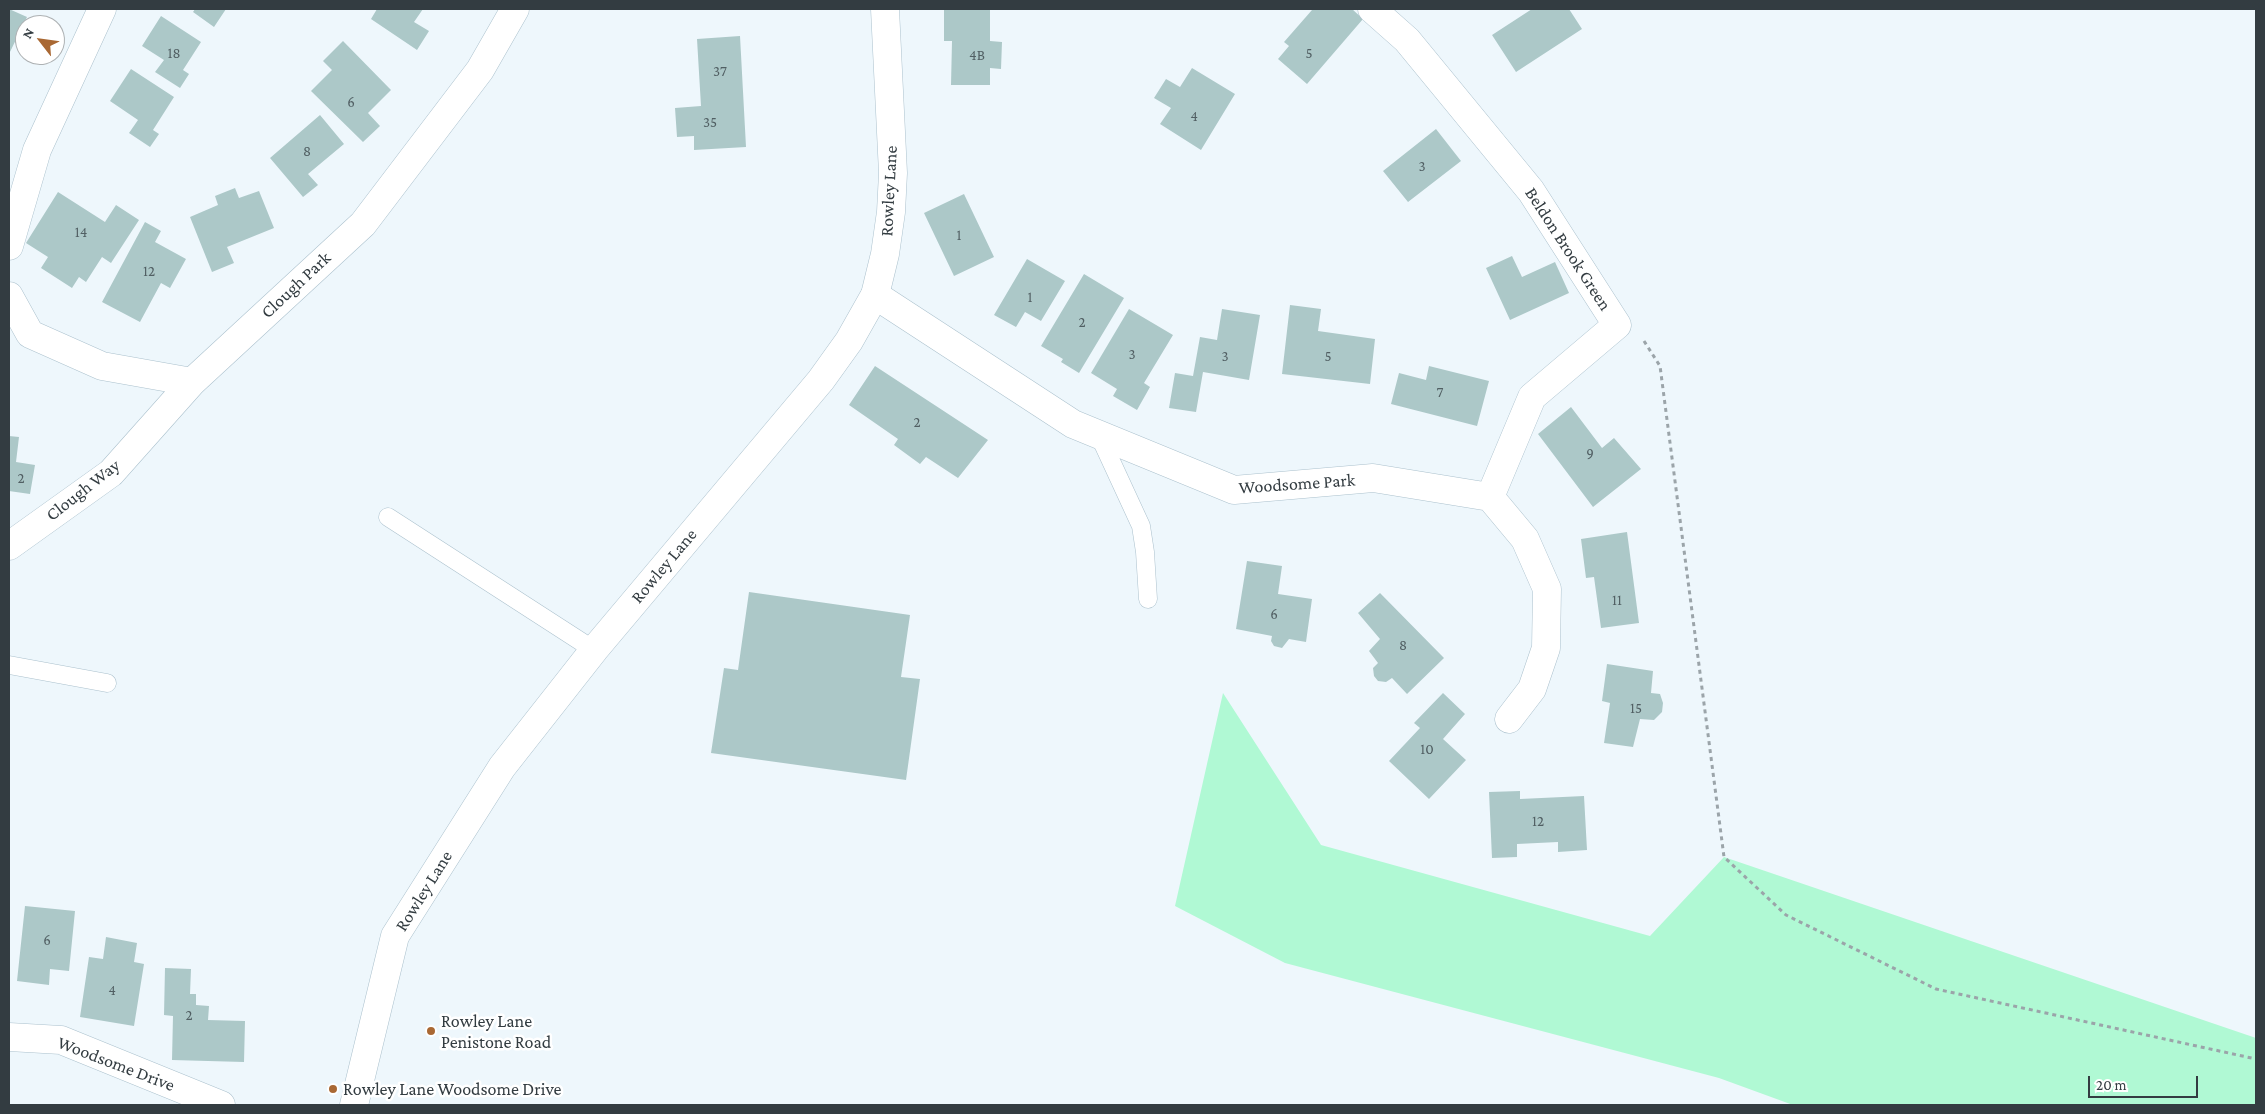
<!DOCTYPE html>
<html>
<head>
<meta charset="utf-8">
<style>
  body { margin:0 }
  #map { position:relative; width:2265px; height:1114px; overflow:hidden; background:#eef7fc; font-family:"Crimson Pro",serif }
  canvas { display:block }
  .frame { position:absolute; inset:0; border:10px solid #333c41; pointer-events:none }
  .north { position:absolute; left:15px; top:15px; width:50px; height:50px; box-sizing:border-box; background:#fff; border:1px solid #adb1b3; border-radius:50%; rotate:300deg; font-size:14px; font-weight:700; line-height:20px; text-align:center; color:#333c41 }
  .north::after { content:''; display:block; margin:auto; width:18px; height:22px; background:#a96833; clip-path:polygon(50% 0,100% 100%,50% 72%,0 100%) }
  .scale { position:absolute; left:2088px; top:1076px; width:110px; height:22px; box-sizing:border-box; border:2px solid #333c41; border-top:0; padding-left:6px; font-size:15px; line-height:18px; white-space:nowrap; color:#333c41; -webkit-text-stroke:4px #fff; paint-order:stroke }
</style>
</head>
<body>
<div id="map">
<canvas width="2265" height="1114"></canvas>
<div class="frame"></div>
<div class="north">N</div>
<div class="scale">20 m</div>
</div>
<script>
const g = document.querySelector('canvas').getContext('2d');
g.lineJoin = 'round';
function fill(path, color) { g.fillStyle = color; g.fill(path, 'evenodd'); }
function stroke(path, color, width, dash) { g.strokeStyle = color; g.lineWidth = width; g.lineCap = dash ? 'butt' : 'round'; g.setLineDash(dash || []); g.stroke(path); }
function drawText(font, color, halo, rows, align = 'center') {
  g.font = font + ' "Crimson Pro",serif'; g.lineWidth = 5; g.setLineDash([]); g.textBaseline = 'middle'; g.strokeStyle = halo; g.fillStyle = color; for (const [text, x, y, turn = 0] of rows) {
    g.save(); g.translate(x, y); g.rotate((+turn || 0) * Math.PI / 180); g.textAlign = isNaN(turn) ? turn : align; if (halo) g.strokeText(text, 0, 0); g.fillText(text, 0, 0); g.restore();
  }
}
fill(new Path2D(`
  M1223,693L1321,845L1650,936L1724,857L2256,1038V1105H1793L1719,1078L1285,963L1175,906Z`), '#b0f9d4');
fill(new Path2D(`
  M9,9L27,17L9,54Z
  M195,9H226L214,27L193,12Z
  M377,9H423L414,22L429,31L417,50L371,19Z
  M944,9H990V41L1002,42L1001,69L990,68V85H951L952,41H944Z
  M1310,9H1352L1363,19L1307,84L1278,59L1289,46L1284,42L1312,10Z
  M1532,9H1569L1582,29L1516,72L1492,35Z
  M161,16L201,42L183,70L189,74L180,88L155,72L164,60L142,46Z
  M740,36L746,147L694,150V136L677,137L675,108L701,106L697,39Z
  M343,41L391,90L368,113L380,126L363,142L311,91L332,70L323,61Z
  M1192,68L1235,94L1201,150L1160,124L1171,108L1154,98L1166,79L1180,87Z
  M131,69L174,97L153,130L159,134L150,147L129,133L138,120L110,101Z
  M320,115L344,144L308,174L318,185L303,197L270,158Z
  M1436,129L1461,161L1408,202L1383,171Z
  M235,188L239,198L259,191L274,228L227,247L234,263L212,272L190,217L218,205L215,196Z
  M58,192L105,222L116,205L139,220L111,263L102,257L86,282L79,277L72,288L41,268L48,257L26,243Z
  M964,194L994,257L954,276L924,213Z
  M145,222L161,231L155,242L186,259L170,288L161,283L140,322L102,302Z
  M1512,256L1522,277L1555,262L1569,293L1510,320L1486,268Z
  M1027,259L1065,281L1041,321L1025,312L1016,327L994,315Z
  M1084,274L1124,298L1079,373L1061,362L1063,359L1041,346Z
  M1290,305L1321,309L1318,331L1375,339L1370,384L1282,374Z
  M1129,309L1173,335L1144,383L1150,387L1137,410L1113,396L1117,389L1091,373Z
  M1222,309L1260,315L1249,380L1203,372L1196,412L1169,408L1175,373L1193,376L1200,337L1217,340Z
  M875,366L988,440L958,478L926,457L920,464L894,445L898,439L849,405Z
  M1429,366L1489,381L1477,426L1391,404L1399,373L1426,380Z
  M1571,407L1602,448L1614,438L1641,469L1593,507L1538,434Z
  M9,436L19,437L16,462L35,465L30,494L9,491Z
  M1627,532L1639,623L1601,628L1594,577L1586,578L1581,539Z
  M1247,561L1282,566L1278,594L1312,599L1306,642L1289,639L1282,648L1274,646L1271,641L1272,636L1236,629Z
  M749,592L910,615L901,677L920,679L906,780L711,753L724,668L738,670Z
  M1380,593L1444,658L1407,694L1392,678L1386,682L1378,681L1374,676L1373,668L1378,663L1369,651L1380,639L1358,613Z
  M1607,664L1653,671L1651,693L1660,694L1663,703L1662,712L1654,720L1640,719L1633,747L1604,743L1610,703L1602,701Z
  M1443,693L1465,714L1443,739L1466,760L1429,799L1389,761L1420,728L1414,723Z
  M1520,791V799L1584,796L1587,850L1558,852V842L1517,844V857L1492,858L1489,792Z
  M25,906L75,911L69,971L50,969L49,985L17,981Z
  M106,937L137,943L134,962L144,964L134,1026L80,1017L89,957L103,959Z
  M165,968L191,969L190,994H196V1005L209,1006L208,1020L245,1021L244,1062L172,1060L173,1016L164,1015Z`), '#acc8c8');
const lane = new Path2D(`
  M1099,435L1141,526L1145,552L1148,599
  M388,517L594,650
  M9,665L107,683`);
const street = new Path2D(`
  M1372,9L1407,40L1531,191L1617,325L1532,397L1490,497
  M9,246L37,150L102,9
  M875,295L1073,424L1234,490L1373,478L1490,497L1525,539L1547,589L1546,648L1532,689L1509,719
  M9,296L30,334L102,366L192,382L363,224L480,70L515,9
  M9,546L111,473L192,382
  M9,1037L61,1040L221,1105`);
const secondary = new Path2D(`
  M354,1105L395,936L502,767L594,650L821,380L849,341L875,295L885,254L891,212L893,173L885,9`);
stroke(lane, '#abc1cd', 19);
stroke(street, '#abc1cd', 29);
stroke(secondary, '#abc1cd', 29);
stroke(new Path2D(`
  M1644,341L1660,366L1724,857L1786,915L1936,989L2256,1059`), '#9ba4a9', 3, [4, 4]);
stroke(lane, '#fff', 18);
stroke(street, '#fff', 28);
stroke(secondary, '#fff', 28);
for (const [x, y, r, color] of [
  [431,1031,5,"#a96833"],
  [333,1089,5,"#a96833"]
]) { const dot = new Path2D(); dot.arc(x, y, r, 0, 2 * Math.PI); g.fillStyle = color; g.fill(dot); stroke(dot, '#fff', 2); }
drawText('15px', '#515f63', null, [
  ["18",174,53],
  ["5",1309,53],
  ["4B",977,55],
  ["37",720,71],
  ["6",351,102],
  ["4",1194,116],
  ["35",710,122],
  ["8",307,151],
  ["3",1422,166],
  ["14",81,232],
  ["1",959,235],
  ["12",149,271],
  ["1",1030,297],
  ["2",1082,322],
  ["3",1132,354],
  ["3",1225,356],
  ["5",1328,356],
  ["7",1440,392],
  ["2",917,422],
  ["9",1590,453],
  ["2",21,478],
  ["11",1617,600],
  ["6",1274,614],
  ["8",1403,645],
  ["15",1636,708],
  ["10",1427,749],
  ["12",1538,821],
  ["6",47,940],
  ["4",112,990],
  ["2",189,1015]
]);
drawText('18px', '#333c41', '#fff', [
  ["Rowley Lane",889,191,-87],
  ["Beldon Brook Green",1568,249,57],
  ["Clough Park",296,285,-43],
  ["Woodsome Park",1297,484,-4],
  ["Clough Way",83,490,-38],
  ["Rowley Lane",664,566,-50],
  ["Rowley Lane",424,891,-58],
  ["Woodsome Drive",116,1064,21]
]);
drawText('18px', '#333c41', '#fff', [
  ["Rowley Lane",441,1021],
  ["Penistone Road",441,1042],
  ["Rowley Lane Woodsome Drive",343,1089]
], 'left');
</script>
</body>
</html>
